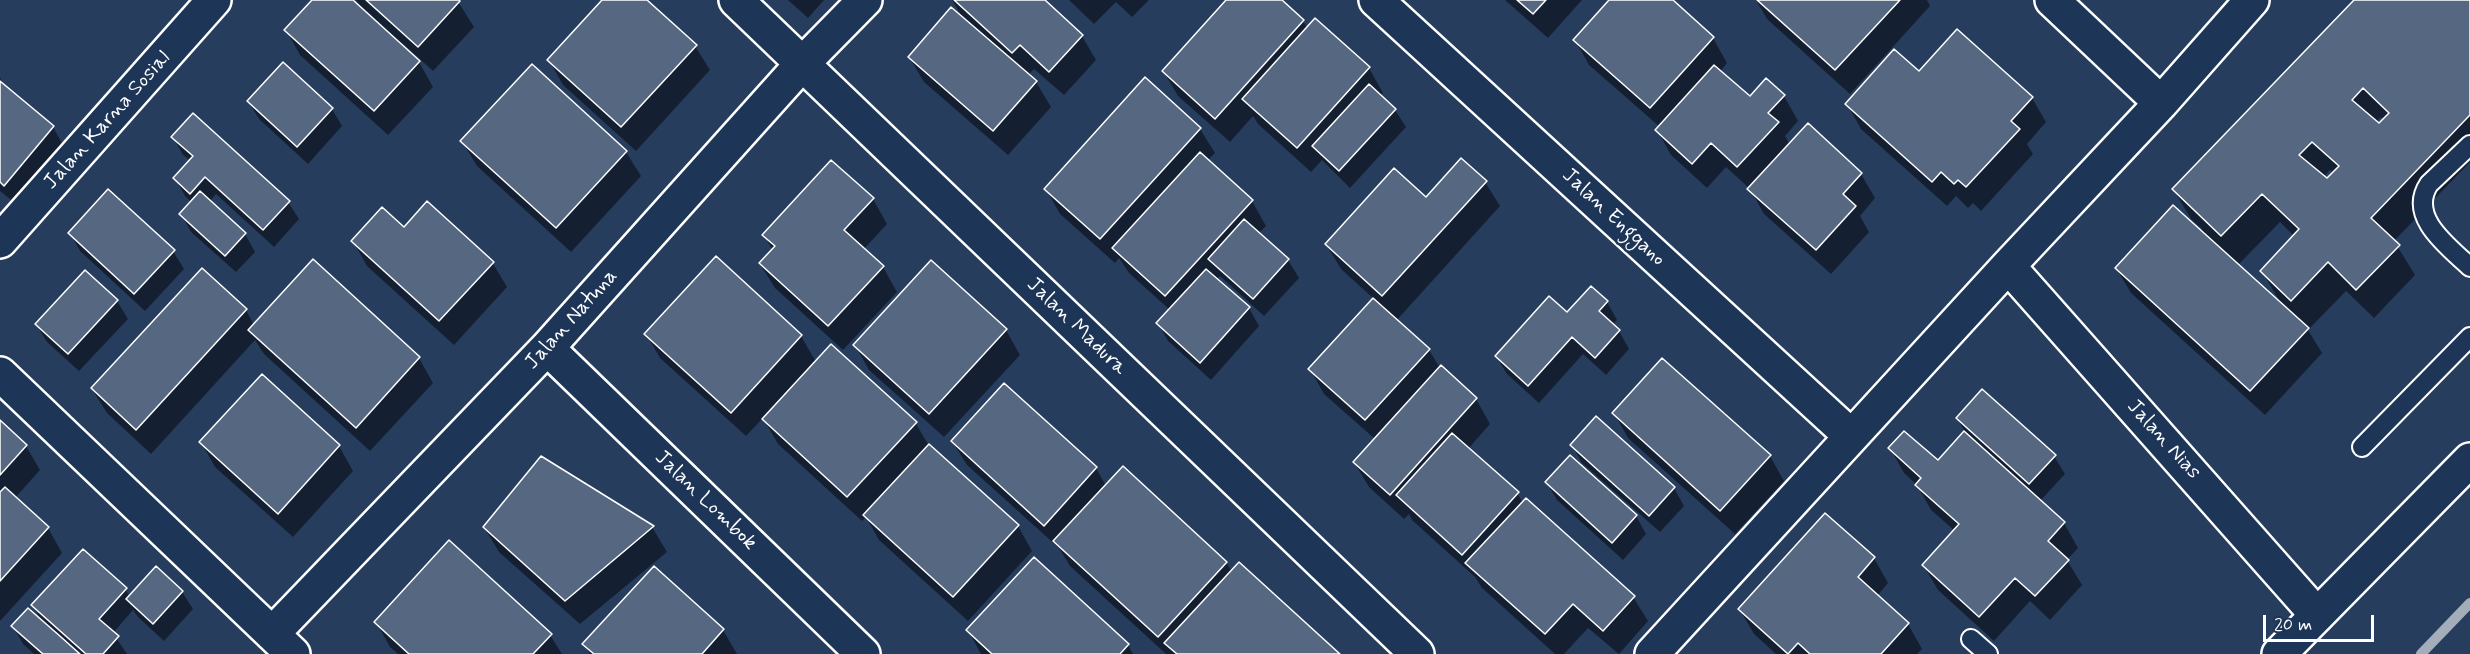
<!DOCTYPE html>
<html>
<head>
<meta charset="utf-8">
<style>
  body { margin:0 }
  #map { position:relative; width:2470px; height:654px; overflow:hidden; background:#263d5e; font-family:Mynerve,sans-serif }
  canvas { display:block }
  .scale { position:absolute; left:2263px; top:615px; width:111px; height:27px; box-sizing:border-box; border:3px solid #fff; border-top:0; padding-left:8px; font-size:18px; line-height:21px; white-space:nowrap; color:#fff; -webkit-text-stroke:4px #1d3557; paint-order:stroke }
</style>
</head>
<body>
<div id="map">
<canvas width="2470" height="654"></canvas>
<div class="scale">20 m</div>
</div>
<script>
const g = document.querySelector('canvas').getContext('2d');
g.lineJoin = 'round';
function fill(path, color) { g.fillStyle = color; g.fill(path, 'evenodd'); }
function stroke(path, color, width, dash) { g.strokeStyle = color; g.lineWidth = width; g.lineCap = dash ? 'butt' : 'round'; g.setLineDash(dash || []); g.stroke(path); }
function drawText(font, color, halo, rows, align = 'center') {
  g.font = font + ' Mynerve,sans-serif'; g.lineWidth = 5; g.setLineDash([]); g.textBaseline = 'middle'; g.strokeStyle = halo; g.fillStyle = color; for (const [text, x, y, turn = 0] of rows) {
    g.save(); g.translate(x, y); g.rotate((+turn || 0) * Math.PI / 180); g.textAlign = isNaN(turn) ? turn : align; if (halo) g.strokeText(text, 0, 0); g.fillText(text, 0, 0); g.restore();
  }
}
fill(new Path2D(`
  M314,0H351L360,7L356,0H457L474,27L433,71L403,44L401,46L419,62L433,87L388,135L300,55L286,30Z
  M604,0H645L695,46L710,70L636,151L563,85L549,60Z
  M788,0H824L808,18Z
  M952,0H1042L1082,36L1096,60L1064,95L1034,69L1028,75L1036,82L1051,107L1008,155L924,82L909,57L962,17Z
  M1069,0H1149L1132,17L1116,2L1094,24Z
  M1228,0H1279L1303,21L1308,29L1369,68L1383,93L1380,96L1395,110L1406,127L1350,188L1322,160L1311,172L1258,124L1253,116L1230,142L1178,96L1164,72Z
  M1505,0H1582L1548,38Z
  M1611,0H1671L1713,38L1727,63L1720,72L1750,98L1784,96L1798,121L1785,136L1790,145L1861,174L1875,198L1860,216L1869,232L1831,274L1764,214L1750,189L1726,167L1707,188L1671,155L1657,130L1660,127L1589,65L1575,40Z
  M1756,0H1927L1930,6L1850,94L1767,19Z
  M2356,0H2470V162L2394,241L2415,275L2374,318L2346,291L2308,330L2322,353L2265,415L2131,293L2116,268L2202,229L2191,219L2174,190ZM2381,117L2384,120L2379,125L2376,122ZM2330,170L2334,174L2327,181L2323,177ZM2280,222L2294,236L2262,271L2280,302L2238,265Z
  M1919,73L2032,98L2046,122L2027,144L2033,154L1981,211L1973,203L1968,208L1956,196L1947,206L1861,129L1847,104Z
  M0,77L3,86L53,127L63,145L15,203L0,191Z
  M248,101L332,109L342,126L308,164L259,119Z
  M1200,129L1215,153L1207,161L1252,201L1266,226L1258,234L1288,260L1299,278L1264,316L1220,276L1216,280L1249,308L1259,326L1211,380L1168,341L1158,323L1170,310L1129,273L1119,258L1115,263L1060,214L1046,189Z
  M173,137L288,202L299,219L274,247L216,194L209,202L245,234L255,252L236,272L191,232L181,214L191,202L185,196L175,178L191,161L183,155Z
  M462,141L626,152L641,176L571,252L477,166Z
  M1485,182L1500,206L1396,321L1429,350L1440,368L1476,399L1490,424L1468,449L1517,493L1523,503L1633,597L1648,621L1619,654L1588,628L1564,654H1555L1482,588L1475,577L1412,520L1409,514L1404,519L1369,487L1354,462L1375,439L1324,394L1310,369L1374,299L1341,269L1326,244L1426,199Z
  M873,199L887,224L863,250L883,267L897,292L843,350L775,288L760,264L773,251L764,235Z
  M70,233L173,251L184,269L145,311L80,251Z
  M353,241L492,262L507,287L454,345L367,266Z
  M313,261L419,358L433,383L370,451L264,354L255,340L151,454L107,413L92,389L246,310L254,325Z
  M931,262L1006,330L1020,355L944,437L869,370L855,345Z
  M85,272L117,301L128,319L79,371L47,342L36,324Z
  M1607,302L1617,320L1612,325L1619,331L1629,349L1606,375L1583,354L1539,403L1507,374L1496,356L1567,314Z
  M646,334L801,336L816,362L915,422L929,446L1018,526L1032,551L968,621L879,540L866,517L862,521L778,444L763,418L746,436L660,358Z
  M1662,360L1770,456L1784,481L1735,534L1628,438L1614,413Z
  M262,376L339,446L353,471L293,537L215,467L201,442Z
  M1004,385L1096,468L1106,486L1226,562L1232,572L1337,654H1166L1070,566L1059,548L967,465L952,441Z
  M1957,418L2054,456L2065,474L2040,501L2064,523L2078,548L2067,560L2082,585L2050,620L2030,601L1994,641L1938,590L1924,566L1955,531L1931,510L1917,485L1904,473L1890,448L1938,462L1965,432Z
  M0,422L26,446L40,470L15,498L48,528L62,553L0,621Z
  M1572,445L1674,488L1684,506L1660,532L1582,463Z
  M1570,457L1636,516L1646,534L1623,560L1557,500L1547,483Z
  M541,458L652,527L667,552L580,624L499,552L484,527Z
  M1826,515L1874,558L1888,583L1877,596L1908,624L1922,649L1917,654H1776L1754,634L1740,610Z
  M654,568L723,630L737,654H590L584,644Z
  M125,589L130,597L182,592L193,609L164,641L138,617L133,610L113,633L127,654H34L23,644L13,626L42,622L33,605Z
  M376,622L550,635L562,654H398L390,647Z
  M968,630L1128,645L1133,654H981Z`), '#0007');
stroke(new Path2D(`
  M2421,654L2470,603`), '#a4aebb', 10);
const building = new Path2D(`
  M312,0H353L420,61L374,111L284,30Z
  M366,0H459L460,1L418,47Z
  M602,0H647L697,45L621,127L547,60Z
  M954,0H1045L1083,35L1049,72L1020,45L1012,53Z
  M1226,0H1282L1304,20L1215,119L1162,71Z
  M1517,0H1546L1533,14Z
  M1609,0H1673L1714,37L1650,108L1573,40Z
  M1757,0H1900L1835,70Z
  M2354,0H2470V115L2371,218L2400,245L2356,290L2328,262L2291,301L2260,271L2299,229L2262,194L2221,236L2172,189ZM2363,88L2389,113L2379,123L2352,100ZM2312,142L2339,166L2327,178L2299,155Z
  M951,7L1037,81L993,131L908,57Z
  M1315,18L1370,67L1297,148L1242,99Z
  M1957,29L2033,97L2011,121L2020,129L1966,187L1958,180L1954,184L1941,172L1932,182L1845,104L1894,49L1919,71Z
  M283,62L333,108L297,147L247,101Z
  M532,64L627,151L556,228L460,141Z
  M1714,65L1750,96L1766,78L1785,95L1768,113L1779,122L1737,167L1711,143L1692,164L1655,130Z
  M1145,77L1201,128L1100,239L1044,189Z
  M0,81L54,126L4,186L0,182Z
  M1369,84L1396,109L1339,171L1312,146Z
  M193,113L290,201L263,230L205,177L190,194L173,178L193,156L171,137Z
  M1808,123L1862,173L1843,194L1856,206L1816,250L1747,189Z
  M1200,152L1253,200L1165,296L1112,248Z
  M1461,158L1487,181L1382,296L1325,244L1394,168L1426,197Z
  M831,160L874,198L844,230L884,266L828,326L759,263L775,246L762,235Z
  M108,189L175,250L134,294L68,233Z
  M200,191L246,233L225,256L179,214Z
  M427,201L494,262L439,321L351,241L382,207L404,227Z
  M2173,205L2309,328L2250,391L2115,268Z
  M1244,219L1289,259L1253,299L1208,259Z
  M716,256L802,335L731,413L644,334Z
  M313,259L420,357L356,428L248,330Z
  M931,260L1007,329L929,414L853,345Z
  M202,268L247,309L136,430L91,388Z
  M1206,269L1250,307L1200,363L1156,323Z
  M85,270L118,300L68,354L35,324Z
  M1591,286L1608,301L1599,311L1620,330L1595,358L1572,337L1528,386L1495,356L1549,296L1567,312Z
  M1373,298L1430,349L1365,420L1308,369Z
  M831,344L917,422L847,497L762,419Z
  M1662,358L1771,455L1720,511L1612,413Z
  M1441,365L1477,398L1390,495L1353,462Z
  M262,374L340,445L278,514L199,442Z
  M1004,383L1097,467L1044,526L951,441Z
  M1982,389L2056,455L2029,484L1956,418Z
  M1596,416L1675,487L1649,516L1570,445Z
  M0,420L27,445L0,475Z
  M1904,431L1938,460L1964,431L2065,522L2048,541L2069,560L2035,596L2015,578L1979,617L1922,565L1959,524L1915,485L1921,478L1888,448Z
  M1452,433L1519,492L1462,555L1396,495Z
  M929,444L1019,525L953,597L863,515Z
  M1570,455L1637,515L1612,543L1545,482Z
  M541,456L654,526L565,601L483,527Z
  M1123,466L1227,562L1158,637L1053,541Z
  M5,487L49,527L0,581V492Z
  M1526,498L1635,596L1603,631L1573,604L1545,634L1465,563Z
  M1825,513L1875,557L1858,577L1909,623L1881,654H1810L1798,643L1788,654L1738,609Z
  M449,540L552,634L533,654H409L374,622Z
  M83,549L127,588L99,619L119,636L103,654H86L31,605Z
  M1034,557L1129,644L1120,654H992L966,630Z
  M1239,562L1340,654H1177L1164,643Z
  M156,566L183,591L153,624L126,599Z
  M654,566L724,629L702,654H594L582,644Z
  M28,608L61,637L80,654H43L11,626Z`);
fill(building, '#556781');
stroke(building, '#fff', 1.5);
const lane = new Path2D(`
  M2470,145L2429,184C2407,217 2449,247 2470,267
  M2362,447L2470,337
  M1971,639L1988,654`);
const street = new Path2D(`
  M736,0L1417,654
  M1376,0L1851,436
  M2052,0L2161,103
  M0,241L214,0
  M2008,266L2317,615
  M547,348L863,654
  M0,374L293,654
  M272,634L547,348L802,64L865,0
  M1652,654L2008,266L2161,103L2252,0`);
const secondary = new Path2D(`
  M2279,654L2470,460`);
stroke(lane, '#fff', 22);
stroke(street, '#fff', 38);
stroke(secondary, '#fff', 38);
stroke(lane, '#1d3557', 18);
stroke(street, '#1d3557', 33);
stroke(secondary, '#1d3557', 33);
drawText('21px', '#fff', '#1d3557', [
  ["Jalan Karna Sosial",108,121,-48],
  ["Jalan Enggano",1613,218,43],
  ["Jalan Natuna",572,320,-48],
  ["Jalan Madura",1076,327,44],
  ["Jalan Nias",2163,440,48],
  ["Jalan Lombok",705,501,44]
]);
</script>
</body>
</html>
